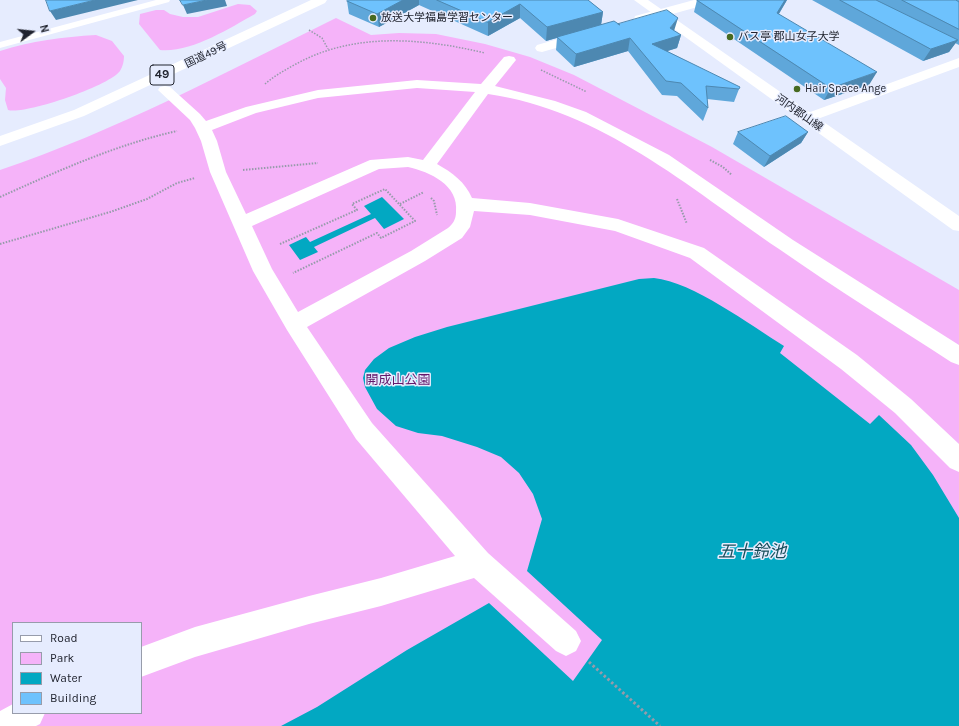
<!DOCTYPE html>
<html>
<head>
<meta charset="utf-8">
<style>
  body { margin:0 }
  #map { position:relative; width:959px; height:726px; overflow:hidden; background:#e6ecfe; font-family:Karla,sans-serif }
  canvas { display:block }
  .legend { position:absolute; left:12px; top:622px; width:130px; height:92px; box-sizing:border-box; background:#e6ecfe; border:1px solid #979cab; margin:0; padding:5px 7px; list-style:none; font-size:12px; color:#21242f }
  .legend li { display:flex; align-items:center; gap:8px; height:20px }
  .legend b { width:20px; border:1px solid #979cab }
  .north { position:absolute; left:12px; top:12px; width:40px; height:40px; -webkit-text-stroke:3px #e6ecfe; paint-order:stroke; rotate:75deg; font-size:11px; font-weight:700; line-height:16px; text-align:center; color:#21242f }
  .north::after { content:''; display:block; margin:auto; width:14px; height:18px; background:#21242f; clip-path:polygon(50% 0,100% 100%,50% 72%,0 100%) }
</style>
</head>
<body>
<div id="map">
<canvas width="959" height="726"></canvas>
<ul class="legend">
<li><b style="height:5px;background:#fff"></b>Road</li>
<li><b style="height:11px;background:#f5b3f9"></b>Park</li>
<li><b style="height:11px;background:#02a8c2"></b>Water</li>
<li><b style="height:11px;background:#6ec2fd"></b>Building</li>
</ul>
<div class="north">N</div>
</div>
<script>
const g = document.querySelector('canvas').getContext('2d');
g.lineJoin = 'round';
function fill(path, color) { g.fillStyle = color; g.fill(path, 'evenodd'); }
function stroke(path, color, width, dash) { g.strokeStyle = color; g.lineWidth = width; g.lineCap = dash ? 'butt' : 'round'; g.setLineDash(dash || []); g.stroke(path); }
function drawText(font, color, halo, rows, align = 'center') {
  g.font = font + ' Karla,"Noto Sans JP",sans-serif'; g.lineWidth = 3; g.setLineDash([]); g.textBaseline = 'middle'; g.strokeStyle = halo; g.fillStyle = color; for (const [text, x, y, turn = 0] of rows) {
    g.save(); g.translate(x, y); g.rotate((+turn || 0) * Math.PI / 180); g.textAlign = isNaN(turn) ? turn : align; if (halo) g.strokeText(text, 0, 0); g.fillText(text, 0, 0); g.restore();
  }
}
fill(new Path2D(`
  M238,4L250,5L257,11L255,14C228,29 191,53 160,50L139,24L140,14L156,10H164L170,14L183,17H198Z
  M336,18L371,35L399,33L436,34L485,44L530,57L574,75L712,147L959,290V726H0V170C116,131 226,72 336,18ZM13,623H141V713H13Z
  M96,35L112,41L124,56C124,61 123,66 120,71C109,86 25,115 8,110L5,100L6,88L0,79V51C31,41 63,37 96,35Z`), '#f5b3f9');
fill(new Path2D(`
  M382,197L404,219L384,229L375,218L314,247L318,252L300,260L289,245L306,237L310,242L371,214L364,206Z
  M654,278C693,282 750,325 784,346L780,353L870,424L879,415L911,445L933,475L959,518V726H281L317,707L407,650L489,603L573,681L602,640L527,571L542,519L533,494L519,473L501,457L477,447L442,436L418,433L396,426L377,409L365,387L363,378L365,370L374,359L389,348L415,337L447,327L639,279Z`), '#02a8c2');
stroke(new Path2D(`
  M309,30L322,38L328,49
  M541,70L587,92
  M265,84C274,76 285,70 296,64C354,32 422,38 485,53`), '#969baa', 1.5, [1.5, 1.5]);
stroke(new Path2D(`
  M710,160L723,167L732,175
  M243,170L318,163
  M0,197C58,171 115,145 177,131
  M431,198L434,201L437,215
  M677,199L687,224
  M400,204L424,192
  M0,244L110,212L147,199L177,183L195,178
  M280,244L357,210L352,204L385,189L415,221L381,238L377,233L293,273`), '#969baa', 2, [1.5, 1.5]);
stroke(new Path2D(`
  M589,662L660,726`), '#969baa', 3, [2.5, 2.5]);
fill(new Path2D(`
  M156,0H170L169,2L0,48V42Z`), '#fff');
fill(new Path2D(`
  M509,56L514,57L516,60L495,86L555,101L586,112L669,155L793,240L959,345V365L951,362C894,325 835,288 779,249C688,187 601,110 488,94L437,164C453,173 465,182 472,198L530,203L618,219L704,248L857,355L911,399L959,444V472L950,468L895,413L841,369L690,258L615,231L530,215L474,211L470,227L462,238L425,261L307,327L372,423L488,553L576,631L581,641L576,651L566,656L556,651L474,578L381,606L309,624L195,657L141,677V647L195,627L309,596L381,578L455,556L356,439L287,330L253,271L210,172L201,141L195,128L190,120L158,90L160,87L165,86L170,87L200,114L206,121L246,107L318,90L417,80L481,84L504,57ZM417,88L475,92L423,160L408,157L370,160L246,214L226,172L217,141L212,130L256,113L318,98ZM408,167C430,172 459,185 456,212C456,219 453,224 448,228L411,251L298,312L272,269L252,226L379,169Z
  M13,704V713H45L40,724L36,726H0V711Z`), '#fff');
fill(new Path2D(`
  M694,0H714L712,3L640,23L635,22L634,19L635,16Z
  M586,31L591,32L593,35L591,38L542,52L537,51L535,48L537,45Z
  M959,58V67L812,121L807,123L802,121L799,118L802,115Z`), '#fff');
fill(new Path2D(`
  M634,0H648L959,216V231L953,230Z`), '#fff');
fill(new Path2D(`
  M311,0H327L325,3L84,116L0,146V136L74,110Z`), '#fff');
fill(new Path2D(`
  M348,0H588L603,12L601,25L618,24L674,31L681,35L677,48L667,51L739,89L734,102L707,99L708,108L703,121L677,96L662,95L628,51L574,67L556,50L557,38L546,41L520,18L488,36L419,5L379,27L349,14L347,1Z
  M697,0H787L779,14L869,85L824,100L694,12Z
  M812,0H959V45L955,43L949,52L923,61Z
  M738,132H808L801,143L764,167L733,144Z`), '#5fa7da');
fill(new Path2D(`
  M95,0H138L56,20L50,11Z
  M207,0H225L227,6L187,14L183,5Z
  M403,0H419V5L379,27L377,14Z
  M785,0H787L772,25L777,13Z
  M520,4V18L488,36V22Z
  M603,12L601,25L546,41L547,27Z
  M678,18L674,31L681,35L677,48L649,57L652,44L670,28Z
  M630,38L628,51L574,67L576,54Z
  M958,40L949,52L923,61L931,49Z
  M877,72L869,85L824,100L831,88Z
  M808,132L801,143L764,167L770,156Z`), '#4d88b1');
const building = new Path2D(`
  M46,0H95L50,11Z
  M180,0H207L183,5Z
  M348,0H403L377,14L347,1Z
  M437,0H588L603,12L547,27L520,4L488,22Z
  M697,0H785L777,13L877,72L831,88Z
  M840,0H876L958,40L931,49Z
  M902,0H957H956L959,2V29Z
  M667,10L678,18L670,28L681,35L652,44L740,87L739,89L706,86L708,108L681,83L666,81L630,38L576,54L557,37L614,21L620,25L618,24Z
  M786,116L808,132L770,156L738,132Z`);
fill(building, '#6ec2fd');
stroke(building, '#4d88b1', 1);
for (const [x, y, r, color] of [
  [373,18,4,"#476a21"],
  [730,37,4,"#476a21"],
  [797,89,4,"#476a21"]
]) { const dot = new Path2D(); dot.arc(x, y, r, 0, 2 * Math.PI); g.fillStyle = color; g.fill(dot); stroke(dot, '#e6ecfe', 1.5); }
drawText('11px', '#21242f', '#e6ecfe', [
  ["放送大学福島学習センター",381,18],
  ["バス亭 郡山女子大学",738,37],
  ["Hair Space Ange",805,89]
], 'left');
drawText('11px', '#21242f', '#e6ecfe', [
  ["国道49号",206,55,-26],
  ["河内郡山線",799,113,35]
]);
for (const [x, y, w] of [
  [162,75,24]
]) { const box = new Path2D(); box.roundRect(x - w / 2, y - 10, w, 20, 3); g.fillStyle = '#e6ecfe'; g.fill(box); stroke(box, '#21242f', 1); }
drawText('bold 12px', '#21242f', null, [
  ["49",162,75]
]);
drawText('13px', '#64186b', '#e6ecfe', [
  ["開成山公園",398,380]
]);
drawText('italic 17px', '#174e5a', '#e6ecfe', [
  ["五十鈴池",752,552]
]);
</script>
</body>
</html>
